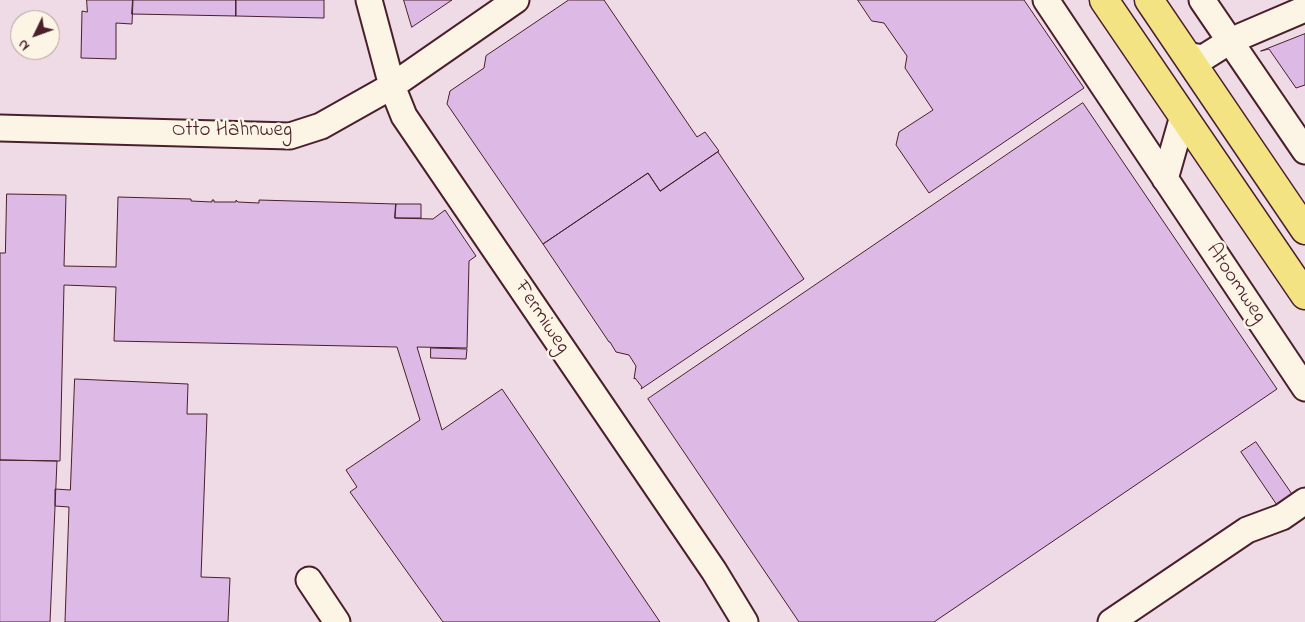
<!DOCTYPE html>
<html>
<head>
<meta charset="utf-8">
<style>
  body { margin:0 }
  #map { position:relative; width:1305px; height:622px; overflow:hidden; background:#f6e9e5; font-family:"Indie Flower",sans-serif }
  canvas { display:block }
  .north { position:absolute; left:10px; top:10px; width:50px; height:50px; box-sizing:border-box; background:#fcf5e5; border:1px solid #b59f9b; border-radius:50%; rotate:228deg; font-size:14px; font-weight:700; line-height:20px; text-align:center; color:#4a1f2b }
  .north::after { content:''; display:block; margin:auto; width:18px; height:22px; background:#4a1f2b; clip-path:polygon(50% 0,100% 100%,50% 72%,0 100%) }
</style>
</head>
<body>
<div id="map">
<canvas width="1305" height="622"></canvas>
<div class="north">N</div>
</div>
<script>
const g = document.querySelector('canvas').getContext('2d');
g.lineJoin = 'round';
function fill(path, color) { g.fillStyle = color; g.fill(path, 'evenodd'); }
function stroke(path, color, width, dash) { g.strokeStyle = color; g.lineWidth = width; g.lineCap = dash ? 'butt' : 'round'; g.setLineDash(dash || []); g.stroke(path); }
function drawText(font, color, halo, rows, align = 'center') {
  g.font = font + ' "Indie Flower",sans-serif'; g.lineWidth = 5; g.setLineDash([]); g.textBaseline = 'middle'; g.strokeStyle = halo; g.fillStyle = color; for (const [text, x, y, turn = 0] of rows) {
    g.save(); g.translate(x, y); g.rotate((+turn || 0) * Math.PI / 180); g.textAlign = isNaN(turn) ? turn : align; if (halo) g.strokeText(text, 0, 0); g.fillText(text, 0, 0); g.restore();
  }
}
fill(new Path2D(`
  M0,0H1305V622H0ZM20,20H50V50H20Z`), '#eedbe5');
const building = new Path2D(`
  M87,0H133L132,24L116,23V59L81,58L82,11L87,12Z
  M133,0H236V16L132,14Z
  M236,0H324V18L236,16Z
  M404,0H452L412,27Z
  M569,0H604L697,137L705,132L719,151L660,191L648,173L543,244L447,104L450,91L484,68L486,56Z
  M858,0H1024L1084,88L929,193L896,145L899,132L933,110L905,68L907,56L884,23L872,21Z
  M1305,34V85L1296,88L1269,49L1261,51Z
  M1083,103L1277,389L934,622H799L648,399Z
  M718,152L804,279L641,389L642,387L635,378L634,379L636,366L629,355L616,352L610,342H609L543,244L648,173L660,191Z
  M7,194L66,195L64,266L116,267L118,197L191,199V201L212,202V200H214V202H236V200L238,202L259,203V200L396,204L395,218L433,219L445,210L476,256L469,261L467,348L417,347L442,430L502,389L660,622H443L350,492L357,487L346,470L420,420L397,347L114,341L116,287L64,285L60,461L0,460V253H5Z
  M396,204H421V218H395Z
  M431,348L467,349L466,359L431,358Z
  M75,379L188,384L187,414H207L201,577L230,578L228,622H65L69,507L55,506V489L70,490Z
  M1256,442L1294,497L1279,508L1241,452Z
  M0,460L57,461L50,622H0Z`);
fill(building, '#dcbae5');
stroke(building, '#4a1f2b', 1);
const minor = new Path2D(`
  M369,0L392,86L404,116L714,571L745,622
  M1046,0L1305,388
  M1202,0L1305,151
  M1186,55L1203,58L1230,41L1305,9
  M0,128L290,136L321,126L392,86L516,0
  M1165,179L1183,116
  M309,580L337,622
  M1111,622L1247,530L1282,517L1305,501`);
const major = new Path2D(`
  M1104,0L1305,295
  M1149,0L1305,230`);
stroke(minor, '#4a1f2b', 29);
stroke(major, '#4a1f2b', 31);
stroke(minor, '#fcf5e5', 25);
stroke(major, '#f4e382', 28);
drawText('21px', '#4a1f2b', '#fcf5e5', [
  ["Otto Hahnweg",232,132],
  ["Atoomweg",1235,284,56],
  ["Fermiweg",541,318,56]
]);
</script>
</body>
</html>
